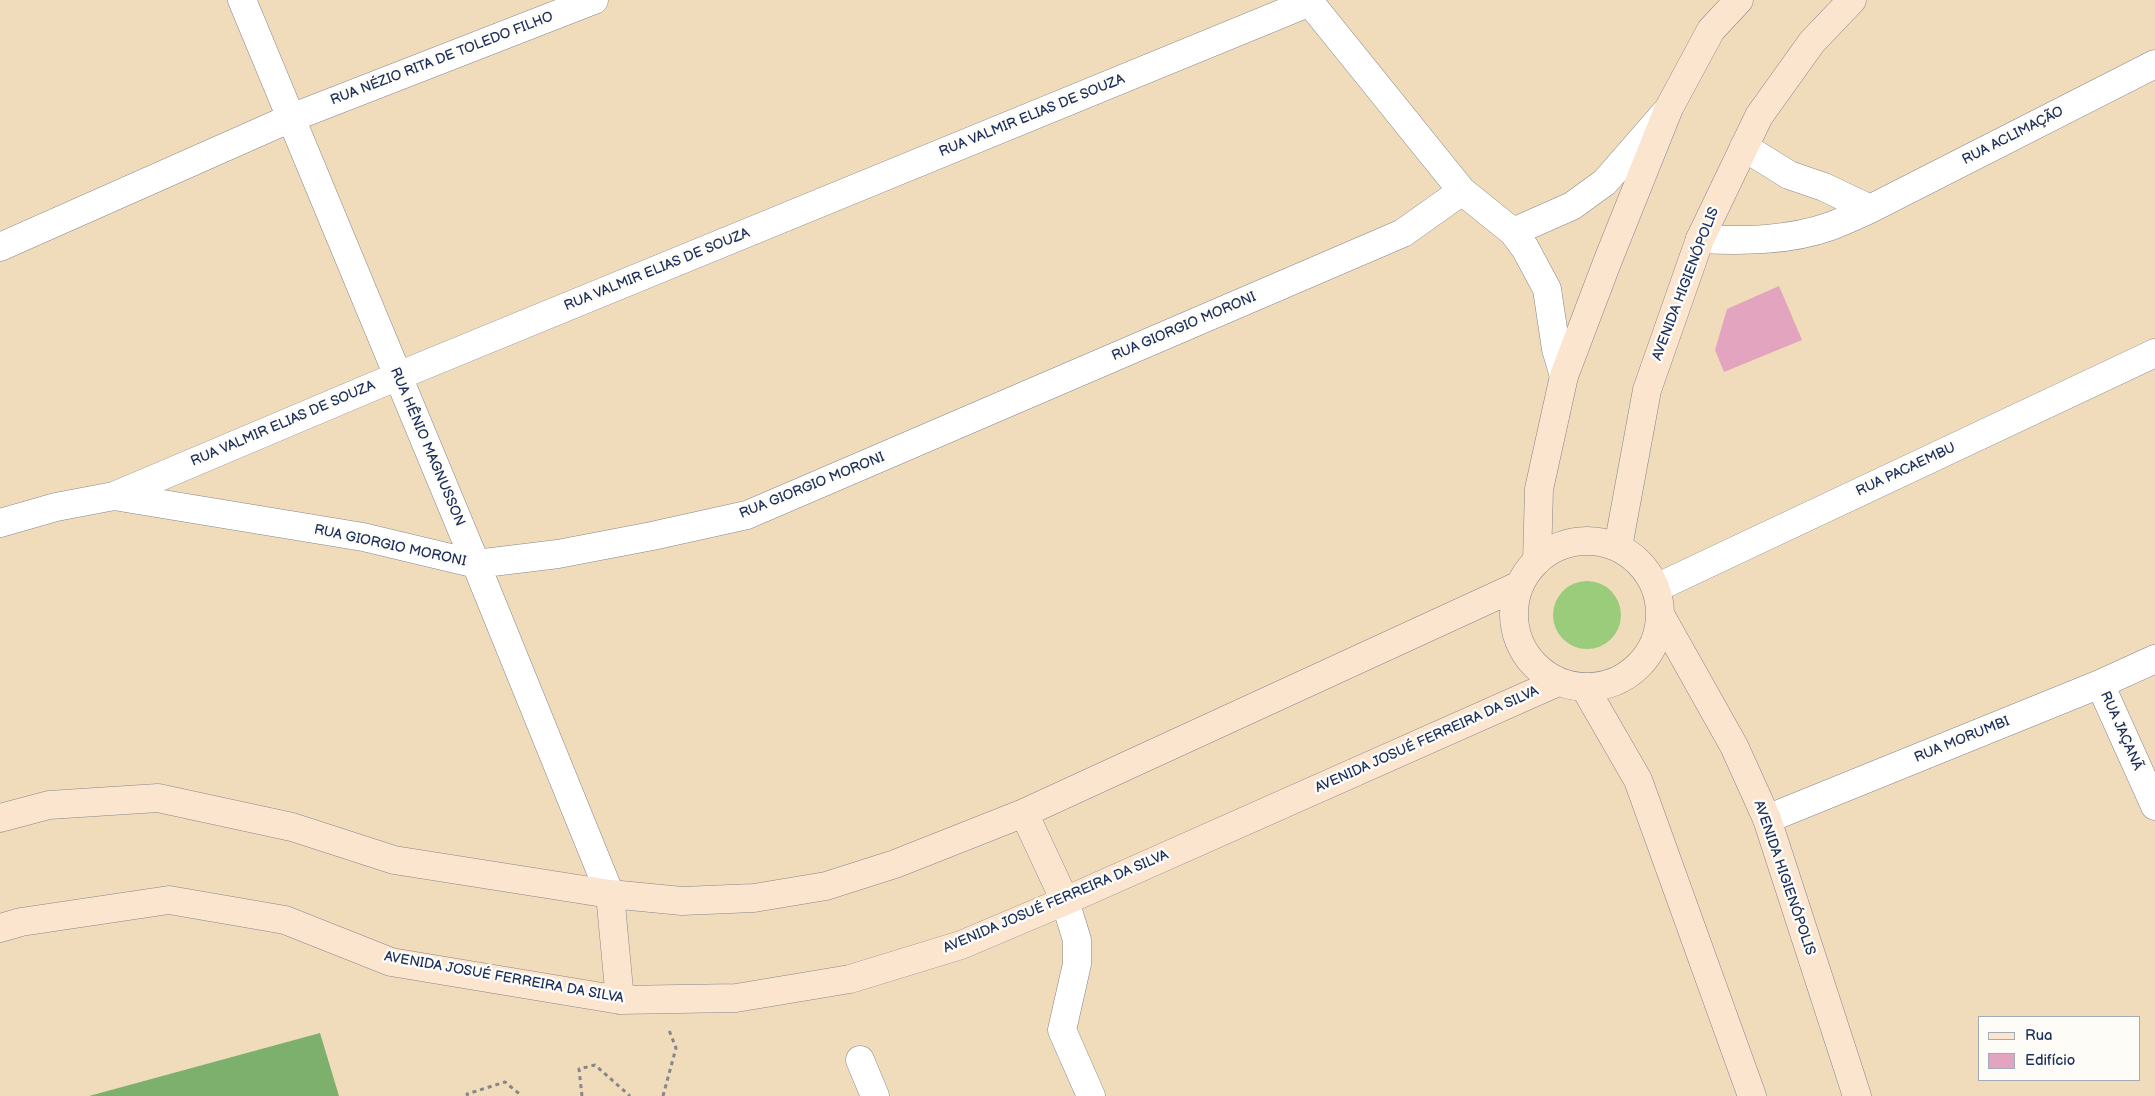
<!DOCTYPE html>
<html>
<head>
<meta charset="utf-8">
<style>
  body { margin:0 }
  #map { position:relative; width:2155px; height:1096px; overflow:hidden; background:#f0dcbb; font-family:"Balsamiq Sans",sans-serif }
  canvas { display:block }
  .legend { position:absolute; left:1978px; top:1016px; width:162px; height:65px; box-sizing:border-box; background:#fdfcf7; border:1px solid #a3aaba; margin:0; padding:6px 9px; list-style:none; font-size:15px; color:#1b2f5e }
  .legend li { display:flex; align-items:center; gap:10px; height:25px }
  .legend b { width:25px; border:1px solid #a3aaba }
</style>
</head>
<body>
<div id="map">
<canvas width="2155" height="1096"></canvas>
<ul class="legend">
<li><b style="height:6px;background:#fbe5cf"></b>Rua</li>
<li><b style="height:14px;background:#e2a4be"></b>Edifício</li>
</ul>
</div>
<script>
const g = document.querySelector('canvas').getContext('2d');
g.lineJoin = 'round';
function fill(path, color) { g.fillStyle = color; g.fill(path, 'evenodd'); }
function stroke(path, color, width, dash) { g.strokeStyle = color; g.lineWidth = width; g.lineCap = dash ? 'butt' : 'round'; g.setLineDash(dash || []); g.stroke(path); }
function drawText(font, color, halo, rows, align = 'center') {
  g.font = font + ' "Balsamiq Sans",sans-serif'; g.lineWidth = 5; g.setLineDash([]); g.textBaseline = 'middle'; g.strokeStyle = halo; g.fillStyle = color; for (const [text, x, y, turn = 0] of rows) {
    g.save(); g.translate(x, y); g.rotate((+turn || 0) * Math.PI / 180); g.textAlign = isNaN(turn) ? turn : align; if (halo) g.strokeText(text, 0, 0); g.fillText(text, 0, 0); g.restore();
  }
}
fill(new Path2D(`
  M1553 615a34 34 0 1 1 68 0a34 34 0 1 1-68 0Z`), '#9bcc7c');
fill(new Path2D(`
  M320,1033L339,1096H89Z`), '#7cb06c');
fill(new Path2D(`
  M1779,286L1802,340L1724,372L1715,350L1727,309Z`), '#e2a4be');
const street = new Path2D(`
  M242,0L476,564L610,894
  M1308,0L1462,191L1513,232L1525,248L1547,289L1556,349L1564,376
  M1744,147L1789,175L1824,187L1870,209
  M1513,232L1572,206L1605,182L1666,112
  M1700,239C1744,241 1789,241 1831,226C1844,221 1857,215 1870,209L2155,64
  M0,247L291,118L594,0
  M114,496L363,537L476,564L558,554L652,536L747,515L1403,233L1462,191
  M0,523L56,507L114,496L398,376L1310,2
  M1656,588L2155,353
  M2100,684L2155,806
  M1767,819L2100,684L2155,659
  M1065,901L1077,940V964L1062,1030L1091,1096
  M860,1060L875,1096`);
const secondary = new Path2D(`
  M1514 614a73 73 0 1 1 146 0a73 73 0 1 1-146 0Z
  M1618,547L1647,390L1700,239L1759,116L1812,42L1852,0
  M1537,561L1539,489L1564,376L1608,260L1669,108L1711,30L1739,0
  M1661,616L1734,746L1767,819L1857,1096
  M1585,688L1638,780L1752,1096
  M1024,813L1065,901
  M0,818L49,805L158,798L292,827L394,860L610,894L682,901L754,898L826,886L895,864L1024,813L1520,585
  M610,894L620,1000
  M0,928L21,922L169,900L285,920L391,962L620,1000L736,998L850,979L961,945L1065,901L1558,682`);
stroke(street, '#86868c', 29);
stroke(secondary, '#86868c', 29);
stroke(new Path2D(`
  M468,1096L467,1094L505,1082L522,1096
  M582,1096L579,1069L595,1065L630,1096
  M663,1096L676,1048L669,1030`), '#86868c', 3, [4, 4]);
stroke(street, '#fff', 28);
stroke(secondary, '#fbe5cf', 28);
drawText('14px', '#1b2f5e', '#fdfcf7', [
  ["RUA NÉZIO RITA DE TOLEDO FILHO",442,59,-21],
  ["RUA VALMIR ELIAS DE SOUZA",1032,116,-22],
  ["RUA ACLIMAÇÃO",2013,136,-27],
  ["RUA VALMIR ELIAS DE SOUZA",657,270,-22],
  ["AVENIDA HIGIENÓPOLIS",1686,284,-69],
  ["RUA GIORGIO MORONI",1184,327,-23],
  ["RUA VALMIR ELIAS DE SOUZA",283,424,-23],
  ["RUA HÊNIO MAGNUSSON",427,447,67],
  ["RUA PACAEMBU",1906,470,-25],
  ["RUA GIORGIO MORONI",812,486,-22],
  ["RUA GIORGIO MORONI",390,546,12],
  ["RUA JAÇANÃ",2121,731,66],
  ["AVENIDA JOSUÉ FERREIRA DA SILVA",1427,740,-24],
  ["RUA MORUMBI",1962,740,-22],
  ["AVENIDA HIGIENÓPOLIS",1784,878,71],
  ["AVENIDA JOSUÉ FERREIRA DA SILVA",1056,902,-23],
  ["AVENIDA JOSUÉ FERREIRA DA SILVA",504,978,10]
]);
</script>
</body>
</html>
